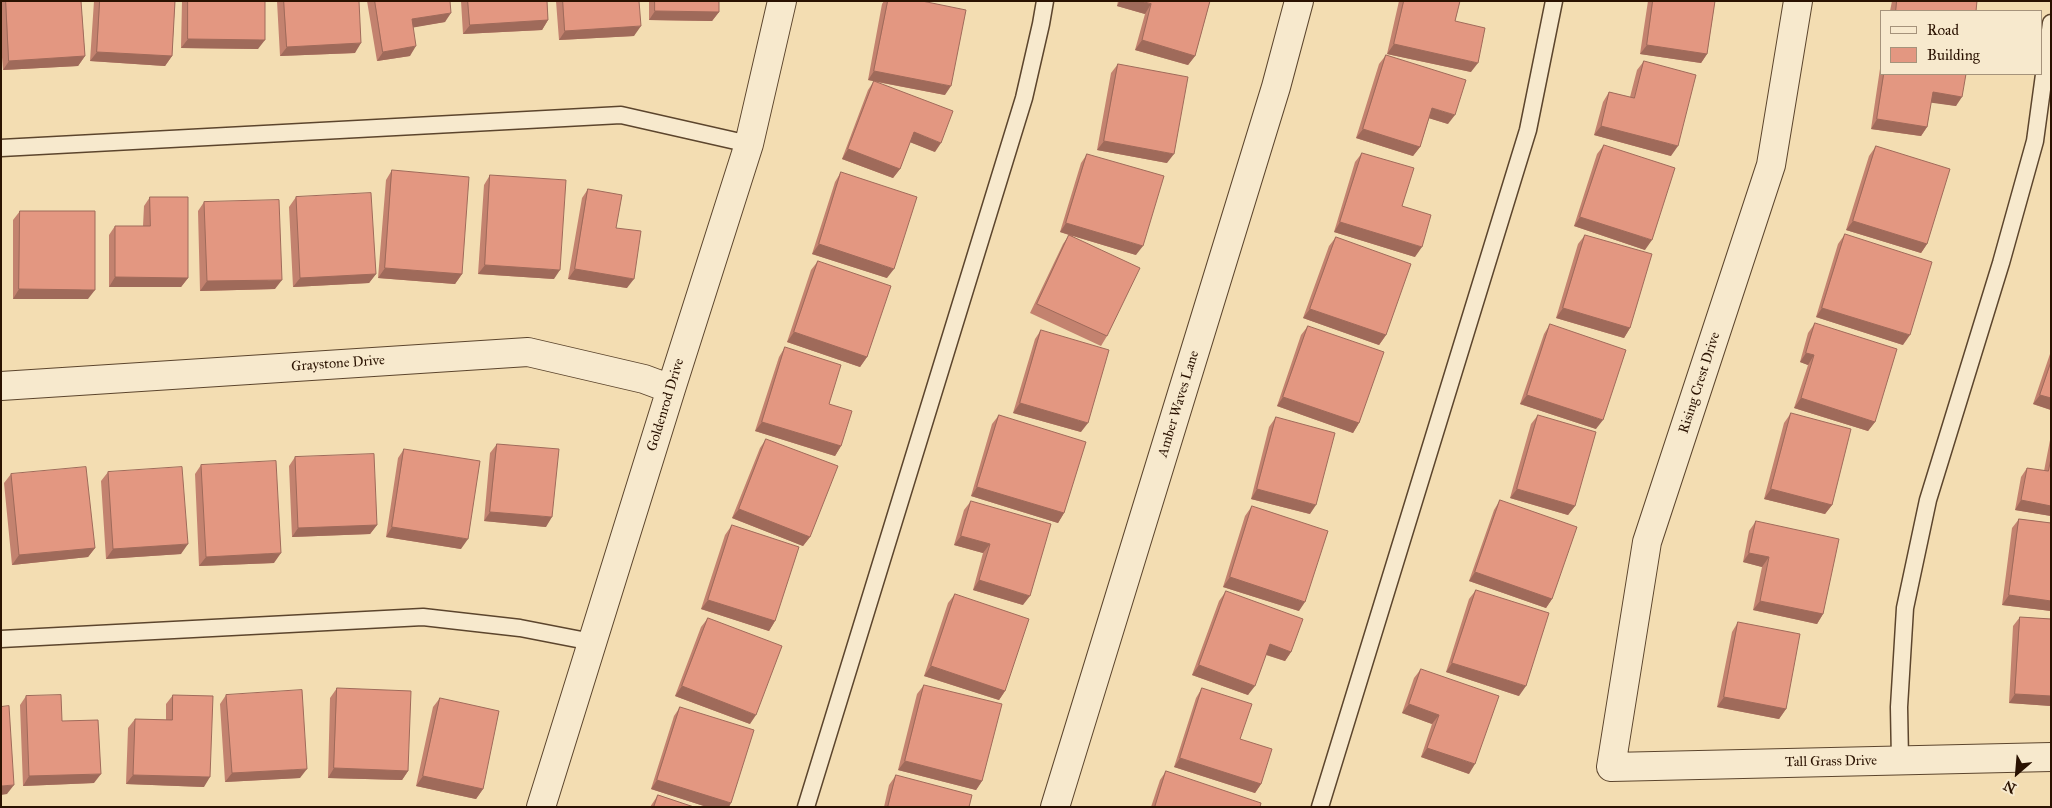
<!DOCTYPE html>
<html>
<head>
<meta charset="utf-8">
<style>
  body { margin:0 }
  #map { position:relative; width:2052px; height:808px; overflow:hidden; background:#f3ddb2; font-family:"IM FELL Great Primer",serif }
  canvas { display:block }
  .frame { position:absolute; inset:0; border:2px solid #2a1201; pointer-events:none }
  .legend { position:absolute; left:1880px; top:10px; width:162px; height:65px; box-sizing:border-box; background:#f7e9cd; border:1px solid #a5937b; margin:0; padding:6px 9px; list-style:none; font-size:15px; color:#2a1201 }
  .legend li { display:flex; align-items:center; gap:10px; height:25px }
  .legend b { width:25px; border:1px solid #a5937b }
  .north { position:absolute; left:1992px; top:748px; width:50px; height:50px; -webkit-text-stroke:4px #f7e9cd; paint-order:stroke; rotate:207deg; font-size:14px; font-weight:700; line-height:20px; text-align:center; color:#2a1201 }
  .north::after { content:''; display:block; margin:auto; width:18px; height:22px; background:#2a1201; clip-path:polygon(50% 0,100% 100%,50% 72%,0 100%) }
</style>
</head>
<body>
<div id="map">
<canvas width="2052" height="808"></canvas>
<div class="frame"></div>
<ul class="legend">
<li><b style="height:6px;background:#f7e9cd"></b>Road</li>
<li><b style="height:14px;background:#e39781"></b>Building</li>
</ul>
<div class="north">N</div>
</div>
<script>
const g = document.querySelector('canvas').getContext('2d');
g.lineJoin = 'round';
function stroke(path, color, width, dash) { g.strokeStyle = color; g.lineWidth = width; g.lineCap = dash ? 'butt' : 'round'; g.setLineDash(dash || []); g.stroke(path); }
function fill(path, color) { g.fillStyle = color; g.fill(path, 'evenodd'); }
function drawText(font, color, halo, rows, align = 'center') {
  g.font = font + ' "IM FELL Great Primer",serif'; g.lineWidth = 4.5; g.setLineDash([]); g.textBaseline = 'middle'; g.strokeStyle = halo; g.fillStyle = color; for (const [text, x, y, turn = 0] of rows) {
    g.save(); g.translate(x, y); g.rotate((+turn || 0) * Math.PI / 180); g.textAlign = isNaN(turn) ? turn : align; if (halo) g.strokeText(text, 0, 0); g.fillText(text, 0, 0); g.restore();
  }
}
const lane = new Path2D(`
  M1,148L621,115L749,144
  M1,639L423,617L520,628L592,642
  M1900,760L1899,707L1905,608L1928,500L2001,263L2035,141L2051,23
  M806,807L1024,98L1041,24L1045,1
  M1320,807L1528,130L1554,1`);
const street = new Path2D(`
  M1798,1L1771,165L1647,542L1611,767L2051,757
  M1,386L528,352L644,379L671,389
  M541,807L671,389L749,144L782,1
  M1055,807L1276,87L1299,1`);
stroke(lane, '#5c452d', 19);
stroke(street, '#5c452d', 30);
stroke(lane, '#f7e9cd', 16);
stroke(street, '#f7e9cd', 28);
fill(new Path2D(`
  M1,1H81L85,56L78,66L3,70L1,45Z
  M94,1H175L172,56L165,66L90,61Z
  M182,1H265L258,49L181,48Z
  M277,1H359L355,53L280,56Z
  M367,1H450L445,22L413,27L410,56L377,61Z
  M461,1H547L548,20L542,30L463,34Z
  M556,1H639L634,36L559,40Z
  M649,1H719V12L712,21L649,20Z
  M884,1H888L945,95L877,82L935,152L910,142L900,169L893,178L842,159L868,90L874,81L868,80L882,4Z
  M1118,1H1210L1195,56L1188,65L1135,50L1145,14L1117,6Z
  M1399,1H1460L1455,21L1471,72L1387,54Z
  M1648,1H1715L1707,54L1701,63L1640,54Z
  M1892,1H1977L1976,11H1890Z
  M1386,55L1448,124L1429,118L1420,147L1413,156L1356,138L1379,64Z
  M1644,61L1671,156L1594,135L1603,102L1609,92L1630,97L1637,70Z
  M1881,62V74H1966L1956,106L1931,102L1927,127L1921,136L1871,129Z
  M1118,64L1167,163L1097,150L1111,73Z
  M1604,145L1645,250L1574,226L1597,154Z
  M1876,146L1927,244L1921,253L1846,230L1869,156Z
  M1362,153L1402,206L1415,257L1334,232L1355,162Z
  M1087,154L1136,255L1073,236L1107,336L1101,346L1030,313L1063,244L1069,235L1060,232L1081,163Z
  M392,170L462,274L455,284L378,278L386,180Z
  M841,172L887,278L812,254L835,182Z
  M490,175L554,279L478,274L484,185Z
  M588,189L616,228L627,288L568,279L582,198Z
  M150,197L188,278L181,287H109V235L115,226H143L144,206Z
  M296,197L376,274L369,283L293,287L289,207Z
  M204,202L275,289L200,291L198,211Z
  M20,211L88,299H13V220Z
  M1845,234L1903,345L1816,317L1838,244Z
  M1585,235L1630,328L1624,338L1556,318L1578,244Z
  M1336,237L1386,335L1379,345L1303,318L1329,246Z
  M818,261L867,357L860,367L787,342L811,270Z
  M1815,323L1875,422L1868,431L1794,408L1808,365L1800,362L1808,333Z
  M1550,324L1596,429L1520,404L1544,334Z
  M1308,326L1359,423L1353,433L1277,406L1301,335Z
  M1041,330L1081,432L1013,413L1035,339Z
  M785,347L829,404L841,446L835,456L755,431L779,357Z
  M2051,351V410L2033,404Z
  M1791,413L1832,505L1825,514L1764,499L1784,423Z
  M999,415L1064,513L1058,523L971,496L992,424Z
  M1538,415L1575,506L1568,515L1510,498L1531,424Z
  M1276,417L1310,514L1251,499L1269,427Z
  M2051,435V516L2015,510L2021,477L2027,468L2044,471Z
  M766,439L810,537L803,546L732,518L760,448Z
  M497,444L546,527L484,521L490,453Z
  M404,449L461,549L386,537L398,458Z
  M295,457L377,525L370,534L292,537L289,466Z
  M201,465L274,563L199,566L195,474Z
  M108,472L181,554L106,559L101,481Z
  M11,474L95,548L88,557L12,565L4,483Z
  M1500,500L1552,599L1546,608L1469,581L1494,510Z
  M971,501L1023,605L973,590L983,553L954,545L964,510Z
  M1252,506L1299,611L1223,587L1245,516Z
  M2019,519L2051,523V611L2002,605L2012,528Z
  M1756,521L1823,614L1817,624L1753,610L1762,567L1743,562L1749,531Z
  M732,525L775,621L769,631L701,609L725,535Z
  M1476,590L1519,696L1446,672L1469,599Z
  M1226,591L1291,652L1285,661L1266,655L1248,695L1192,675L1219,601Z
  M955,594L1005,691L999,700L924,676L948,603Z
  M2020,617L2051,619V706L2009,703L2013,626Z
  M708,618L750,724L675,696L701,627Z
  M1738,622L1786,709L1779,719L1717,707L1732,632Z
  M1421,669L1469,774L1421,757L1432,724L1402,713L1414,678Z
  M924,685L982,781L976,790L898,770L917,694Z
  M337,688L408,771L402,780L328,778L330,698Z
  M1202,688L1240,739L1261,784L1255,793L1174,767L1196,698Z
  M173,695L204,787L126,784L128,728L135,719L166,720V704Z
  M226,695L300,778L225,782L220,704Z
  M26,696L62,721L94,783L23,786L20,705Z
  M440,698L483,789L476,799L416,786L433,707Z
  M680,707L729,807H707L651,789L674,716Z
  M1166,771L1260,807H1151L1160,780Z
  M896,775L969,807H884L889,785Z
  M658,795L694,807H650Z`), '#c3826f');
fill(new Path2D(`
  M1120,1H1140L1151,4L1145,14L1117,6Z
  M655,11L719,12L712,21L649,20Z
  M451,13L445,22L405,29L412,19Z
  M548,20L542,30L463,34L470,25Z
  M641,26L634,36L559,40L565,31Z
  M188,39L265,40L258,49L181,48Z
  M1142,40L1195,56L1188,65L1135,50Z
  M361,43L355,53L280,56L287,47Z
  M1394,44L1478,63L1471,72L1387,54Z
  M1647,45L1707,54L1701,63L1640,54Z
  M416,46L410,56L377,61L383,52Z
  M97,52L172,56L165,66L90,61Z
  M85,56L78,66L3,70L9,61Z
  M874,71L951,86L945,95L868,80Z
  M1933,92L1962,97L1956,106L1926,102Z
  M1432,108L1455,115L1448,124L1425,117Z
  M1877,119L1927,127L1921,136L1871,129Z
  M1601,126L1678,146L1671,156L1594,135Z
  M1363,129L1420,147L1413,156L1356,138Z
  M914,132L941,143L935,152L907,141Z
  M1104,141L1174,154L1167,163L1097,150Z
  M848,149L900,169L893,178L842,159Z
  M1580,217L1652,240L1645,250L1574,226Z
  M1853,221L1927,244L1921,253L1846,230Z
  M1340,222L1422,247L1415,257L1334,232Z
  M1066,223L1143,246L1136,255L1060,232Z
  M819,244L894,269L887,278L812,254Z
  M485,265L560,270L554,279L478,274Z
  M385,268L462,274L455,284L378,278Z
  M575,269L634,279L627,288L568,279Z
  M376,274L369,283L293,287L300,278Z
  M115,277L188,278L181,287H109Z
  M282,280L275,289L200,291L207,281Z
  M19,289L95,290L88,299H13Z
  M1563,308L1630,328L1624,338L1556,318Z
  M1822,308L1910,335L1903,345L1816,317Z
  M1310,309L1386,335L1379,345L1303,318Z
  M794,332L867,357L860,367L787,342Z
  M1806,353L1814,355L1808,365L1800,362Z
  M1527,395L1603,420L1596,429L1520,404Z
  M2040,395L2051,398V410L2033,404Z
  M1283,397L1359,423L1353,433L1277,406Z
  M1801,398L1875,422L1868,431L1794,408Z
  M1020,403L1088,423L1081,432L1013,413Z
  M762,422L841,446L835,456L755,431Z
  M977,487L1064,513L1058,523L971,496Z
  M1257,489L1316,505L1310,514L1251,499Z
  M1517,489L1575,506L1568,515L1510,498Z
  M1771,489L1832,505L1825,514L1764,499Z
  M2021,500L2051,506V516L2015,510Z
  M739,509L810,537L803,546L732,518Z
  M490,512L552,517L546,527L484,521Z
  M377,525L370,534L292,537L298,528Z
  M392,527L468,539L461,549L386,537Z
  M961,536L990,544L983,553L954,545Z
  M188,544L181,554L106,559L113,549Z
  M95,548L88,557L12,565L19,555Z
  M281,553L274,563L199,566L206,557Z
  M1749,553L1769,557L1762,567L1743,562Z
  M1475,572L1552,599L1546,608L1469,581Z
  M1230,577L1305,602L1299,611L1223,587Z
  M979,580L1030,596L1023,605L973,590Z
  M2009,595L2051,601V611L2002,605Z
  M708,600L775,621L769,631L701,609Z
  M1760,601L1823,614L1817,624L1753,610Z
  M1270,644L1291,652L1285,661L1264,654Z
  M1452,663L1526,686L1519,696L1446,672Z
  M1199,665L1255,686L1248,695L1192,675Z
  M931,666L1005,691L999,700L924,676Z
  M682,686L756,715L750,724L675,696Z
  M2015,694L2051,696V706L2009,703Z
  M1724,697L1786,709L1779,719L1717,707Z
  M1409,704L1439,715L1432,724L1402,713Z
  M1427,748L1475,764L1469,774L1421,757Z
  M1180,758L1261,784L1255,793L1174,767Z
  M905,761L982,781L976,790L898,770Z
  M334,768L408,771L402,780L328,778Z
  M307,769L300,778L225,782L232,773Z
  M101,774L94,783L23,786L29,776Z
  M133,775L210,777L204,787L126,784Z
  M423,776L483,789L476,799L416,786Z
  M657,780L731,803L729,807H707L651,789Z
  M14,785L7,794L1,795V786Z`), '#9f6a5a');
const building = new Path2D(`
  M6,1H81L85,56L9,61Z
  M100,1H175L172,56L97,52Z
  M188,1H265V40L188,39Z
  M284,1H359L361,43L287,47Z
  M375,1H450L451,13L412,19L416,46L383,52Z
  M468,1H547L548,20L470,25Z
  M563,1H639L641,26L565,31Z
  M655,1H719V12L655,11Z
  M888,1H922L966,10L951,86L874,71Z
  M1140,1H1210L1195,56L1142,40L1151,4Z
  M1404,1H1460L1455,21L1485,28L1478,63L1394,44Z
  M1653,1H1715L1707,54L1647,45Z
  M1897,1H1977L1976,11H1896Z
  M1386,55L1466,80L1455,115L1432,108L1420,147L1363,129Z
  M1644,61L1696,75L1678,146L1601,126L1609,92L1634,98Z
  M1118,64L1188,77L1174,154L1104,141Z
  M1884,74H1966L1962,97L1933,92L1927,127L1877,119Z
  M874,81L953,111L941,143L914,132L900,169L848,149Z
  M1604,145L1675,168L1652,240L1580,217Z
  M1876,146L1950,169L1927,244L1853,221Z
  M1362,153L1414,168L1402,206L1431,215L1422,247L1340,222Z
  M1087,154L1164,176L1143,246L1066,223Z
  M392,170L469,177L462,274L385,268Z
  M841,172L917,197L894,269L819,244Z
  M490,175L566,180L560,270L485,265Z
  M588,189L622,195L616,228L641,231L634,279L575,269Z
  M371,193L376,274L300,278L296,197Z
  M150,197H188V278L115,277V226H150Z
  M279,200L282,280L207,281L204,202Z
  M20,211H95V290L19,289Z
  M1845,234L1932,262L1910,335L1822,308Z
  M1069,235L1140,268L1107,336L1037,304Z
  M1585,235L1652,254L1630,328L1563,308Z
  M1336,237L1411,264L1386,335L1310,309Z
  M818,261L891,286L867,357L794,332Z
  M1815,323L1897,349L1875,422L1801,398L1814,355L1806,353Z
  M1550,324L1626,350L1603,420L1527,395Z
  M1308,326L1384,352L1359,423L1283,397Z
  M1041,330L1109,350L1088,423L1020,403Z
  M785,347L841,365L829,404L852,411L841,446L762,422Z
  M2051,362V398L2040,395Z
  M1791,413L1851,429L1832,505L1771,489Z
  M999,415L1086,442L1064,513L977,487Z
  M1538,415L1596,432L1575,506L1517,489Z
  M1276,417L1335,433L1316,505L1257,489Z
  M766,439L838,466L810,537L739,509Z
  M497,444L559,449L552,517L490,512Z
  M404,449L480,461L468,539L392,527Z
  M374,454L377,525L298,528L295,457Z
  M2051,459V506L2021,500L2027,468L2048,471Z
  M276,461L281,553L206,557L201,465Z
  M86,467L95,548L19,555L11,474Z
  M182,467L188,544L113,549L108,472Z
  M1500,500L1577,527L1552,599L1475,572Z
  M971,501L1051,524L1030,596L979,580L990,544L961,536Z
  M1252,506L1328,531L1305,602L1230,577Z
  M2019,519L2051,523V601L2009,595Z
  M1756,521L1839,539L1823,614L1760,601L1769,557L1749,553Z
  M732,525L799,547L775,621L708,600Z
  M1476,590L1549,613L1526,686L1452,663Z
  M1226,591L1303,619L1291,652L1270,644L1255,686L1199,665Z
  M955,594L1029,619L1005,691L931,666Z
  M2020,617L2051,619V696L2015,694Z
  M708,618L782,646L756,715L682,686Z
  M1738,622L1800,634L1786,709L1724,697Z
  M1421,669L1499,696L1475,764L1427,748L1439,715L1409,704Z
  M924,685L1002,704L982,781L905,761Z
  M337,688L411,691L408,771L334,768Z
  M1202,688L1252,704L1240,739L1272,749L1261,784L1180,758Z
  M302,690L307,769L232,773L226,695Z
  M61,695L62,721L98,720L101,774L29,776L26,696Z
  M173,695L213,696L210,777L133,775L135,719L172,720Z
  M440,698L499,711L483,789L423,776Z
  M9,706L14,785L1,786V707Z
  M680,707L754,730L731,803L657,780Z
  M1166,771L1261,803L1260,807H1155Z
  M896,775L972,795L969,807H888Z
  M658,795L694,807H654Z`);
fill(building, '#e39781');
stroke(building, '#9f6a5a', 1);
drawText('14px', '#2a1201', '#f7e9cd', [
  ["Graystone Drive",338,364,-4],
  ["Rising Crest Drive",1700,383,-72],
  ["Amber Waves Lane",1179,404,-73],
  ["Goldenrod Drive",666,405,-73],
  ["Tall Grass Drive",1831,762,-1]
]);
</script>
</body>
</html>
